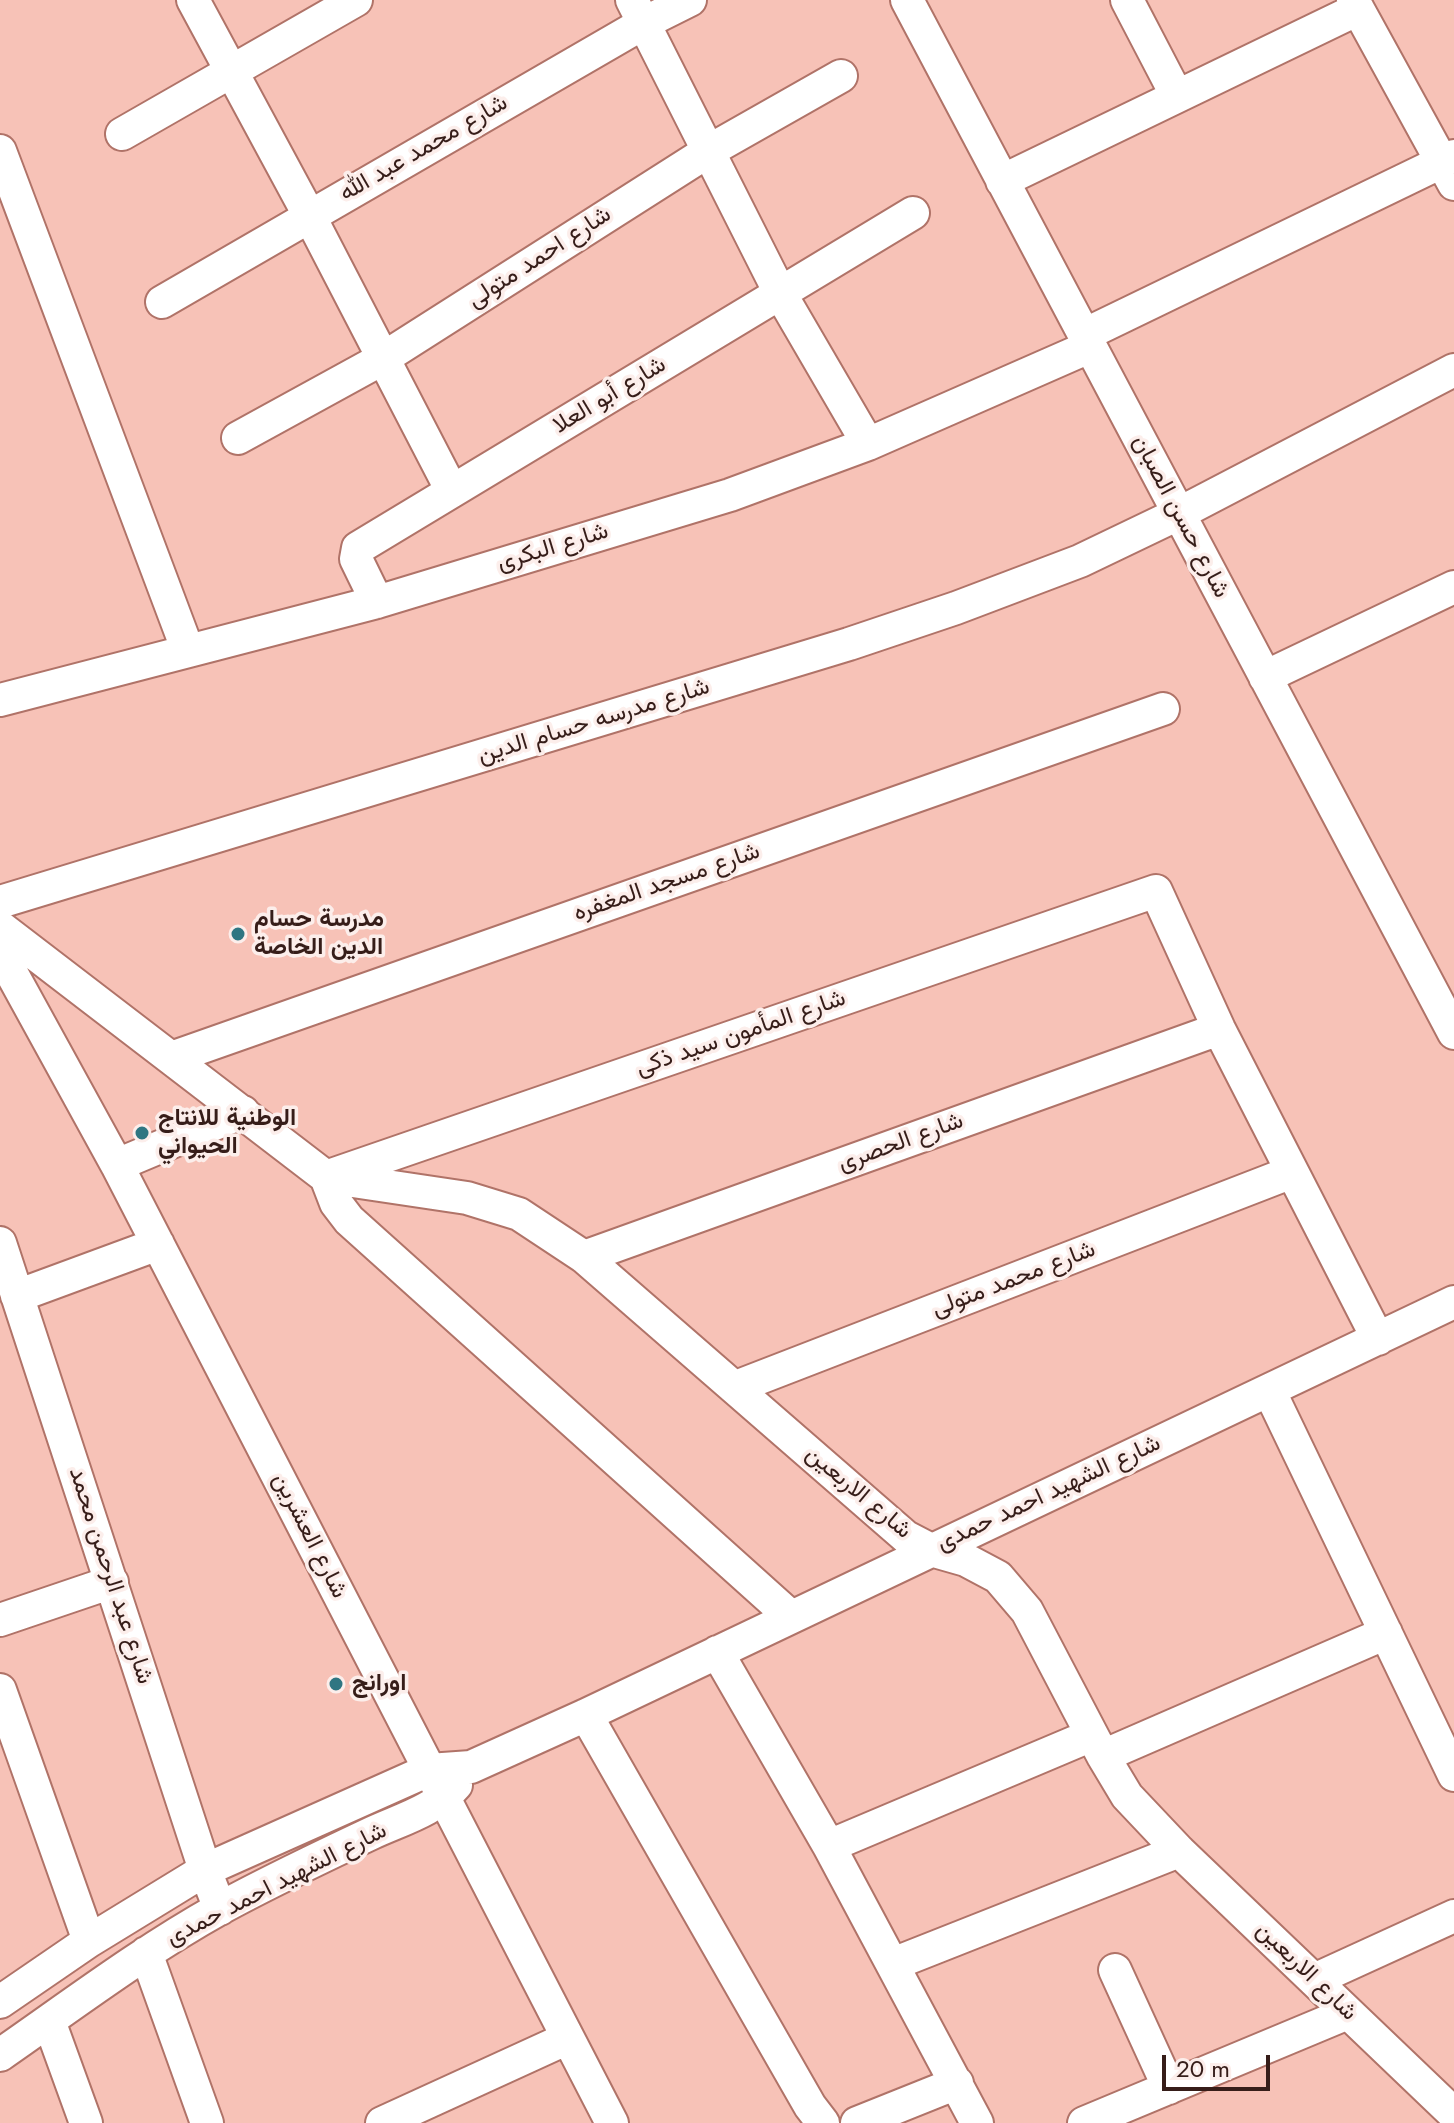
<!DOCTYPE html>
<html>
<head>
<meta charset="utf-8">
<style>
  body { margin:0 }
  #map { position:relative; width:1454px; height:2123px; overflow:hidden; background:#f7c2b7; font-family:Jost,sans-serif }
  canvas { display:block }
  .scale { position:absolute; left:1162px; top:2055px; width:108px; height:36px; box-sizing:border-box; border:4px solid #361d19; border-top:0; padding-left:10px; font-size:24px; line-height:28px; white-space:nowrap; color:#361d19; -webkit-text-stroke:6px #fceeeb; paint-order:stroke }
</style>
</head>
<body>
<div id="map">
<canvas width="1454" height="2123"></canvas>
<div class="scale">20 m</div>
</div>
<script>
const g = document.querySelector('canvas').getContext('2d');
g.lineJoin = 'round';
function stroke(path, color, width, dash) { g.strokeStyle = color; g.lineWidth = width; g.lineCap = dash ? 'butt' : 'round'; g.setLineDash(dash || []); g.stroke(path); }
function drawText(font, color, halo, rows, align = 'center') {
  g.font = font + ' Jost,Vazirmatn,sans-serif'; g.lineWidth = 7; g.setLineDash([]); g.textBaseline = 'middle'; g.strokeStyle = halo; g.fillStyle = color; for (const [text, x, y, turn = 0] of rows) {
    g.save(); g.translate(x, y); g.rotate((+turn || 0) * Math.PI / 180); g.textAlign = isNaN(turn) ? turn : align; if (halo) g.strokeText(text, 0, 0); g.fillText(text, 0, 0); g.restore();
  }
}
const street = new Path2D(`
  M193,0L309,215L452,491
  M632,0L780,293L868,444
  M907,0L1454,1033
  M1127,0L1177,96
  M1353,0L1454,184
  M122,134L356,0
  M0,151L188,651
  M1002,181L1358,9
  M162,302L644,23L690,0
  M1084,335L1454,156
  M238,438L382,359L707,152L841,76
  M377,602L356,559L358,548L913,213
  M1265,677L1454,587
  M0,700L377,602L730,495L868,444L1089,347
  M0,902L849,644L956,608L1080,561L1178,514L1454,370
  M0,927L326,1177L467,1198L519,1214L584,1257L906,1537L931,1550L966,1560L998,1577L1027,1611L1103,1756L1127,1796L1179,1851L1454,2114
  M0,952L117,1165L612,2123
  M171,1058L1163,709
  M117,1165L243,1112
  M0,1243L205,1870L220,1909
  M584,1257L1219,1029
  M17,1296L158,1244
  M736,1387L1292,1172
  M1269,1390L1454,1775
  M791,1617L349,1220L336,1203L326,1177L1156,891L1219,1029L1378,1339
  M0,1620L112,1582
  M717,1652L829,1846L977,2123
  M0,1690L89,1941
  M586,1715L810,2106L823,2123
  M1103,1756L1386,1633
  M829,1846L1092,1735
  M146,1953L207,2123
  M893,1964L1179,1851
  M1115,1970L1169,2088
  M1314,1980L1454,1916
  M0,2002L89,1941L205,1870L429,1770L471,1767L586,1715L1454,1302
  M49,2021L86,2123
  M0,2055C72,2005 142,1952 219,1909C268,1882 321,1857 372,1833C402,1819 434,1811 456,1785
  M382,2123L568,2038
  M857,2123L957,2083
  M1084,2123L1348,2013`);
stroke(street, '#b07368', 36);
stroke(street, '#fff', 32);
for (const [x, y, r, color] of [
  [238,934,8,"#2f7682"],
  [142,1133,8,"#2f7682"],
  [336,1684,8,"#2f7682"]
]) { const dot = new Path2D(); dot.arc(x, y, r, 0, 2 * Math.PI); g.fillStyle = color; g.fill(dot); stroke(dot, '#fceeeb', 3); }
drawText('24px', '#361d19', '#fceeeb', [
  ["شارع محمد عبد الله",424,149,-30],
  ["شارع احمد متولى",540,258,-33],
  ["شارع أبو العلا",610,396,-31],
  ["شارع حسن الصبان",1180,517,62],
  ["شارع البكرى",553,548,-17],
  ["شارع مدرسه حسام الدين",594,722,-17],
  ["شارع مسجد المغفره",667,883,-19],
  ["شارع المأمون سيد ذكى",741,1034,-19],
  ["شارع الحصرى",901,1143,-20],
  ["شارع محمد متولى",1014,1280,-21],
  ["شارع الاربعين",858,1493,40],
  ["شارع الشهيد احمد حمدى",1049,1494,-25],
  ["شارع العشرين",309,1536,63],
  ["شارع عبد الرحمن محمد",110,1576,72],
  ["شارع الشهيد احمد حمدى",277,1885,-27],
  ["شارع الاربعين",1306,1972,44]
]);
drawText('bold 24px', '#361d19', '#fceeeb', [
  ["مدرسة حسام",254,920],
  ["الدين الخاصة",254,948],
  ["الوطنية للانتاج",158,1119],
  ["الحيواني",158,1147],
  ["اورانج",352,1684]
], 'left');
</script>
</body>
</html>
